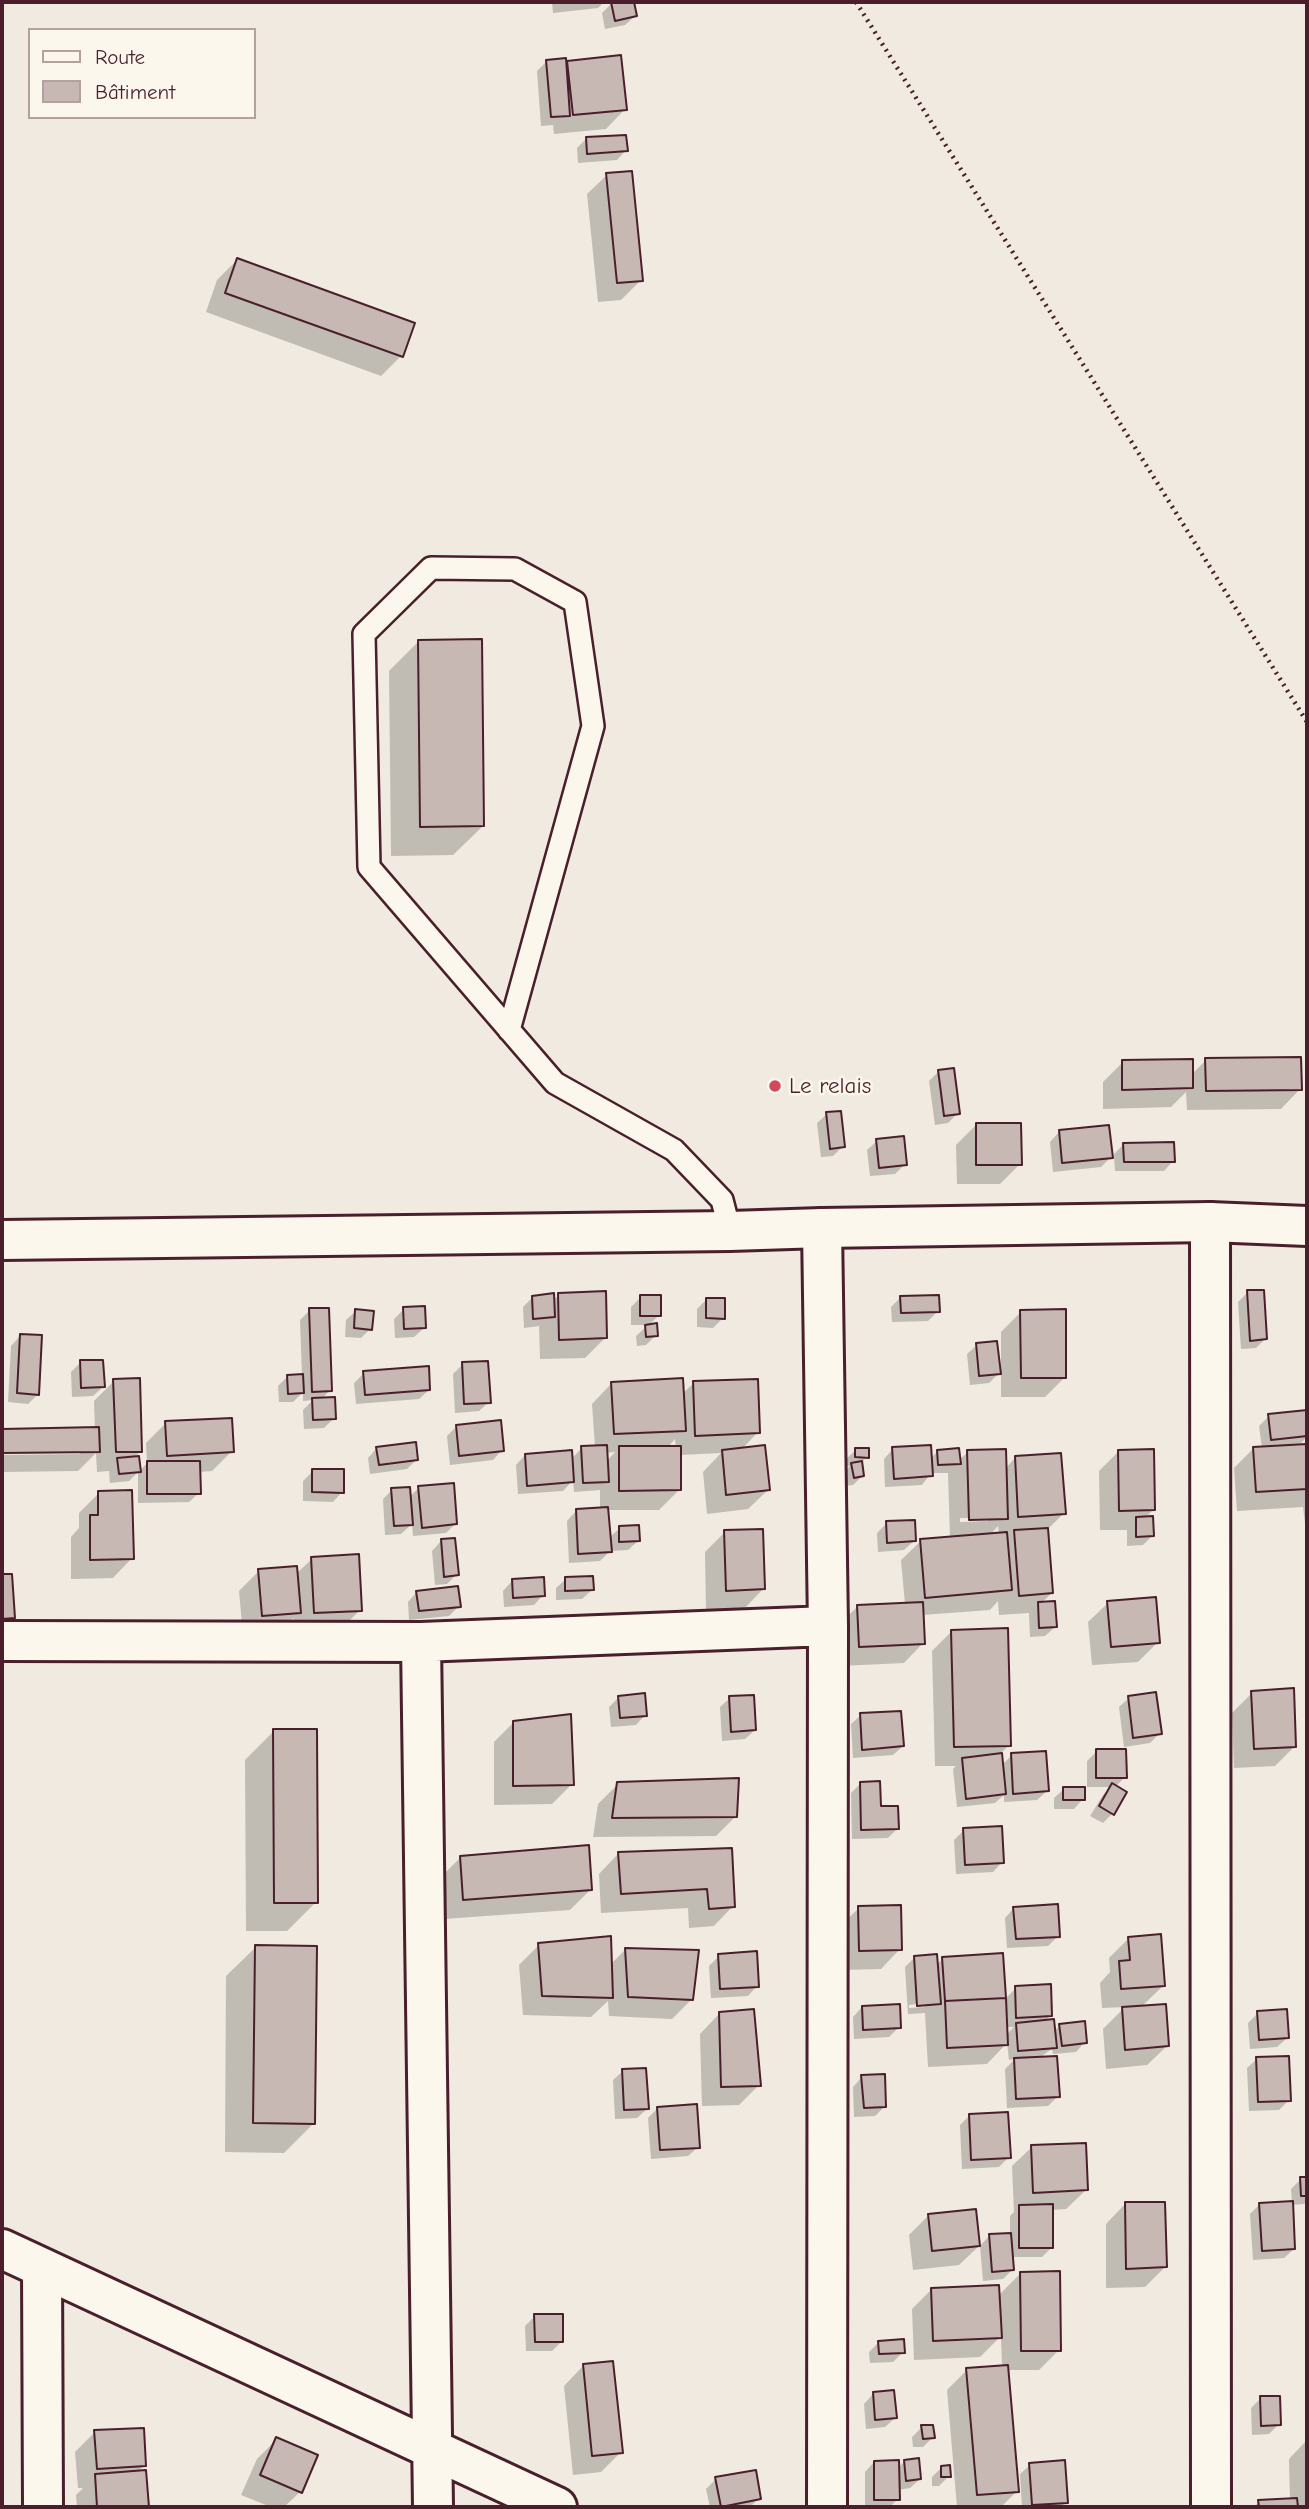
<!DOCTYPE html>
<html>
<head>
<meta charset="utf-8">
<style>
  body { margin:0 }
  #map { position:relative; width:1309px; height:2509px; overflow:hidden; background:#f0eae0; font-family:"Comic Neue",sans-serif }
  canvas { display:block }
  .frame { position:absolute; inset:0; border:4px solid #4a1f2b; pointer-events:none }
  .legend { position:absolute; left:28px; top:28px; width:228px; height:91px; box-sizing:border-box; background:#fbf7ec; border:2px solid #b4a19f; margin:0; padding:9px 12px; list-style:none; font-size:21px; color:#4a1f2b }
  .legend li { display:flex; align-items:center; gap:14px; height:35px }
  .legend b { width:35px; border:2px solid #b4a19f }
</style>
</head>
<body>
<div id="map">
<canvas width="1309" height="2509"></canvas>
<div class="frame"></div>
<ul class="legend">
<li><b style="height:9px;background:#fbf7ec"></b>Route</li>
<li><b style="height:19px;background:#c8b8b3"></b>Bâtiment</li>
</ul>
</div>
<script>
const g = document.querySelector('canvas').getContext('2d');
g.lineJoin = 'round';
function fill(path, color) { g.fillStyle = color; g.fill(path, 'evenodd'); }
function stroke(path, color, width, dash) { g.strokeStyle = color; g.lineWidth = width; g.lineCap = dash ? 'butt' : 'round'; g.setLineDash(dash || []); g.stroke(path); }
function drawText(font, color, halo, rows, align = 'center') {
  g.font = font + ' "Comic Neue",sans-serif'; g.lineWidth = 5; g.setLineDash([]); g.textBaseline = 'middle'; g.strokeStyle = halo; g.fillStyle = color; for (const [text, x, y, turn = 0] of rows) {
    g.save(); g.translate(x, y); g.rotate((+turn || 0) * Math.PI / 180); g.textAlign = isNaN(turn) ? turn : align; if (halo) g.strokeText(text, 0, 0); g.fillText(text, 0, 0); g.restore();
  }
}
fill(new Path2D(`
  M552,2H604L598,8L553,13Z
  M633,2L635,16L625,25L605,29L602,13L612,3Z
  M547,61L565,66L568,62L625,109L606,129L554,134L553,125L541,126L537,71Z
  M586,139L626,150L617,160L578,163L577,148Z
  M607,175L641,280L621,300L598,302L587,194Z
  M237,260L413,324L401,356L381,376L206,312L217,280Z
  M418,642L483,826L453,855L391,856L389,671Z
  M1206,1060L1300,1089L1281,1109L1187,1110L1186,1092L1171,1107L1103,1109V1082L1123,1062L1191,1075Z
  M938,1072L958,1113L948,1123L935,1125L929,1081Z
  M827,1114L843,1146L833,1156L821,1157L817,1123Z
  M976,1125L1020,1164L1000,1184H957L956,1145Z
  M1059,1132L1111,1157L1101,1167L1053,1172L1050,1142Z
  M877,1141L905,1164L895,1174L870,1176L867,1150Z
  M1124,1144L1173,1161L1164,1171H1115L1114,1154Z
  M1248,1292L1265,1339L1256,1348L1241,1349L1238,1302Z
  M559,1295L605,1338L585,1358L540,1359L539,1326L524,1328L523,1307L533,1297L552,1301Z
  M641,1297L659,1315L648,1326L656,1335L646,1345L637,1346L636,1336L648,1325H631V1307Z
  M901,1297L938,1311L928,1321L892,1322L891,1307Z
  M707,1299L723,1318L713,1328L697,1327V1309Z
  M404,1309L424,1328L414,1337L395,1338L394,1319Z
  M310,1310L330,1390L321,1400L334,1418L324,1428L304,1429L303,1410L313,1400L303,1401V1392L293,1402H279L278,1386L288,1376L302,1375L300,1320Z
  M356,1311L370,1329L361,1338L345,1337L346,1320Z
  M1021,1312L1065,1377L1045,1397H1001V1332Z
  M20,1336L38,1394L28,1404L8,1402L11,1346Z
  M977,1345L1000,1372L989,1383L970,1385L967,1354Z
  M81,1362L103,1387L93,1396L72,1397L71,1372Z
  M463,1364L489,1402L479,1411L455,1413L453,1374Z
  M364,1373L429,1390L419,1399L356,1404L354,1383Z
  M114,1381L141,1451L133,1458L139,1472L147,1463L146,1443L166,1423L232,1451L212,1471L198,1472L199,1493L189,1502L138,1503V1472L129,1481L110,1483L109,1471L97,1472L96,1453L78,1471L2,1472V1455L80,1454V1450L2,1451V1430L95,1429L94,1401Z
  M694,1383L758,1432L741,1450L768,1490L748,1509L707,1514L703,1472L721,1453L679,1455V1490L659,1510H607L609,1538L620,1528L638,1541L628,1550L610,1551L600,1561L569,1563L567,1521L576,1511L600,1510V1490L574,1492L573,1480L563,1491L518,1494L516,1465L525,1455L571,1459L582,1448L595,1447L592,1404L611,1384L682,1394ZM675,1439L676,1448H667ZM615,1452L606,1462L605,1453Z
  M1307,1412V1437L1298,1446H1307V1523H1305L1303,1507L1237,1511L1234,1468L1254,1448H1262L1259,1426L1269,1416Z
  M457,1426L502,1450L493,1460L450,1465L447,1436Z
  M377,1448L416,1460L407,1469L370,1474L368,1458Z
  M893,1449L930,1459L938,1451L959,1460L968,1452L1005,1469L1015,1458L1064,1513L1047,1530L1052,1593L1040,1604L1055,1627L1045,1636L1030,1637L1029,1613L999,1615L998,1601L990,1610L922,1615L923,1643L904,1663L840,1666L838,1626L858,1606L905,1604L901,1560L921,1541L950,1538L948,1473H931L922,1485L885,1487L884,1459ZM960,1518H988V1521L960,1522ZM998,1526L999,1534L990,1535Z
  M856,1450L867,1457L861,1463L863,1475L853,1485L845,1486L842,1474L850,1466H846V1459Z
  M1119,1451L1153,1510L1145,1518L1153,1535L1143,1545L1127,1546V1530H1100L1099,1471Z
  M313,1471L342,1492L333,1502L303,1501V1481Z
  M419,1488L455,1524L446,1533L413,1536L412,1524L401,1534L385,1535L383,1499L392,1490L409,1497Z
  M99,1493L132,1558L113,1578L71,1579V1537L79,1528V1513Z
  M887,1523L914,1541L904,1550L878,1552L877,1533Z
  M725,1532L763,1589L744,1609L706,1610L705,1552Z
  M441,1541L457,1574L447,1584L435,1585L432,1551Z
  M312,1559L360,1610L340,1630L294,1632V1618L280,1632L243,1635L239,1591L259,1571L296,1574Z
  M2,1576H11L13,1618L2,1627Z
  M566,1579L592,1590L582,1599L556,1600V1588Z
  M512,1581L543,1595L534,1605L504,1607L503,1591Z
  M417,1592L459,1606L449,1616L409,1620L408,1602Z
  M1108,1603L1158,1642L1138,1662L1092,1665L1088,1622Z
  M952,1631L1009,1745L1000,1754L1002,1765L1012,1755L1047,1791L1037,1800L1004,1802V1795L995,1803L957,1807L953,1769L956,1766H935L932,1651Z
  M1252,1693L1295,1746L1275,1766L1234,1768L1232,1713Z
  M619,1697L645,1715L636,1725L611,1727L609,1707Z
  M730,1698L755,1730L745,1739L722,1741L720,1707Z
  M1129,1698L1160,1733L1150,1743L1124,1747L1119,1707Z
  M861,1715L903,1746L893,1755L853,1758L851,1724Z
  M514,1722L572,1784L552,1804L494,1805V1742Z
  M274,1731L316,1902L287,1931H246L245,1760Z
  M1097,1751L1125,1777L1115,1787L1112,1814L1103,1823L1090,1816L1103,1795L1111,1787H1087V1761Z
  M618,1784L736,1816L716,1836L593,1837L598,1804Z
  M860,1784L897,1829L888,1838L852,1839L851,1793Z
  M1064,1789L1083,1799L1074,1809H1054V1798Z
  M964,1830L1002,1862L993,1872L956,1874L954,1840Z
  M731,1850L733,1906L714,1926L689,1928L688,1908L601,1913L599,1874L618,1854Z
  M461,1857L590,1890L570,1910L444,1919L441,1877Z
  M859,1908L900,1949L881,1969L840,1970L839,1927Z
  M1014,1908L1058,1936L1048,1946L1007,1948L1005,1918Z
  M1129,1938L1163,1986L1141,2007L1167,2046L1147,2065L1106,2069L1103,2029L1125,2007L1102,2008L1100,1983L1110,1972L1109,1958Z
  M539,1945L610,1965L626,1949L692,1999L672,2019L609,2016L608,2001L591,2017L523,2015L519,1965Z
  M256,1947L314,2123L284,2153L225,2152L226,1976Z
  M719,1956L757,1986L748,1996L711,1998L709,1966Z
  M914,1958L936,1965L943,1959L1004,2000L1016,1988L1050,2016L1044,2022L1054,2032L1060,2025L1085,2042L1076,2052L1053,2054L1052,2049L1043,2055L1058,2096L1048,2106L1007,2108L1005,2069L1015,2059L1009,2060L1007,2043L987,2064L928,2067L925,2013L908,2014L905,1967ZM925,2003V2007L909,2008V2005ZM1006,2027H1014L1006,2035Z
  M862,2007L899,2027L889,2037L854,2039L853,2017Z
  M1258,2013L1287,2038L1277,2047L1250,2049L1248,2023Z
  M719,2014L759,2085L739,2105L702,2106L700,2034Z
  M1257,2059L1289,2100L1279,2110L1249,2111L1247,2068Z
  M623,2071L647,2109L637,2118L615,2119L613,2080Z
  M862,2077L885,2106L875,2116L854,2117L853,2087Z
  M658,2108L698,2147L688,2156L651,2159L648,2118Z
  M969,2116L1009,2157L999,2167L962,2169L960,2125Z
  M1032,2147L1086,2190L1066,2209L1051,2210L1052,2247L1042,2257H1011L1012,2270L1003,2279L983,2281L980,2246L989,2236L1010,2234V2216L1014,2212L1012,2166Z
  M1301,2179H1307V2201L1304,2204L1291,2205L1294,2249L1284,2258L1253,2260L1250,2214L1260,2204L1292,2203L1291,2189Z
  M1125,2204L1165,2267L1145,2287L1106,2288V2224Z
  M929,2215L979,2246L959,2265L913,2270L909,2235Z
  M1020,2274L1059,2350L1039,2370H1007L1017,2491L1001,2507H957L947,2390L967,2370L1002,2367L1001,2336L980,2357L914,2360L912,2309L932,2289L998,2296Z
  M535,2316L562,2341L552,2351H526L525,2326Z
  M879,2342L903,2352L893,2362L870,2363L869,2352Z
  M583,2366L621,2452L601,2472L573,2475L564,2386Z
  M873,2394L895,2418L885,2427L866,2429L864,2404Z
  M1261,2398L1279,2424L1269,2434L1252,2435L1251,2408Z
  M922,2427L933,2437L923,2447H913L912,2437Z
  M95,2432L144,2466L137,2472H144L147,2507H77L76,2495L83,2488H78L75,2452Z
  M277,2439L300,2492L284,2507H271L241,2495L257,2459Z
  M1307,2440V2506L1253,2507L1259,2502L1290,2500L1289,2459Z
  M905,2461L920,2479L910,2488L898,2490V2499L890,2507H865V2472L874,2462L897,2469Z
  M1030,2465L1066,2502L1061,2507H1022L1020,2474Z
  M942,2467L949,2476L939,2486H932V2477Z
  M716,2479L759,2498L750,2507H710L706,2489Z`), '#0003');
const building = new Path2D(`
  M611,2H634L637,16L615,21Z
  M621,55L627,110L573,115L567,61Z
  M566,58L570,116L551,117L546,60Z
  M626,135L628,151L587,154L586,137Z
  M632,171L643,281L617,283L606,173Z
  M237,258L415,323L403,357L225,293Z
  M482,639L484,826L420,827L418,640Z
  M1301,1057L1302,1090L1206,1091L1205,1058Z
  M1193,1059V1088L1122,1090V1060Z
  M954,1068L960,1114L944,1116L938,1070Z
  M841,1111L845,1147L830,1149L826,1112Z
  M976,1123H1021L1022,1165H976Z
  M1109,1125L1113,1158L1062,1163L1059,1130Z
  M904,1136L907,1165L879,1168L876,1139Z
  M1174,1142L1175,1162H1124L1123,1143Z
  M1247,1290H1264L1267,1339L1250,1341Z
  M606,1291L607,1338L559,1340L558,1293Z
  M554,1293L555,1317L533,1319L532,1296Z
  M640,1295H661V1316H640Z
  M939,1295L940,1312L901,1313L900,1296Z
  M706,1298H725V1319L706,1318Z
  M425,1306L426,1328L404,1329L403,1307Z
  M309,1308H329L332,1391L312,1392Z
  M355,1309L374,1311L372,1330L354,1328Z
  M1066,1309V1378H1021L1020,1310Z
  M657,1323L658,1336L646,1337L645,1325Z
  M20,1334L42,1335L39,1395L17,1393Z
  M997,1341L1001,1374L979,1376L976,1343Z
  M80,1360H103L105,1387L81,1388Z
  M488,1361L491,1403L464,1404L462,1362Z
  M429,1366L430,1390L365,1395L363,1371Z
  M303,1374L304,1393L288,1394L287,1375Z
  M140,1378L142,1452H116L113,1379Z
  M683,1378L686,1431L614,1434L611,1382Z
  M758,1379L760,1433L695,1436L693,1381Z
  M335,1397L336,1419L313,1420L312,1398Z
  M1307,1410V1436L1271,1440L1268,1414Z
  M232,1418L234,1452L167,1456L165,1421Z
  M501,1420L504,1451L459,1456L456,1425Z
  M99,1427L100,1452L2,1453V1429Z
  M416,1442L418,1460L379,1465L376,1447Z
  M1307,1444V1489L1256,1492L1253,1447Z
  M607,1445L609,1482L583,1483L581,1446Z
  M765,1445L770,1490L726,1495L722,1450Z
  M931,1445L933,1476L894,1479L892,1447Z
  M619,1446H681V1490L619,1491Z
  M855,1448H869V1458L855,1457Z
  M959,1448L961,1464L938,1465L937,1450Z
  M1006,1449L1008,1519L969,1520L967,1450Z
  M1154,1449L1155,1510L1119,1511L1118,1450Z
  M572,1450L574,1482L527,1486L525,1454Z
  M1061,1453L1066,1514L1018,1517L1015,1456Z
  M139,1456L141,1472L119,1474L117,1458Z
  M147,1461H200L201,1494H147Z
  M862,1461L864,1476L854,1478L851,1463Z
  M312,1469H344V1493L312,1492Z
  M454,1483L457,1524L422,1528L418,1486Z
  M410,1487L413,1525L394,1526L391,1488Z
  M132,1490L134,1559L90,1560V1515H98V1491Z
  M608,1507L612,1552L578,1554L576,1509Z
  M1153,1516L1154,1536L1136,1537V1517Z
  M915,1520L916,1541L887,1543L886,1521Z
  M639,1525L640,1541L619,1542V1526Z
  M1048,1528L1053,1593L1019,1596L1014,1530Z
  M763,1529L765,1589L726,1591L724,1530Z
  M1007,1532L1012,1590L925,1598L920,1539Z
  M455,1538L459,1575L444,1577L441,1539Z
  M359,1554L362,1611L314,1613L311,1557Z
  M297,1566L301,1613L262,1616L258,1569Z
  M2,1574H12L15,1618L2,1619Z
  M593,1576L594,1590L565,1591V1577Z
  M544,1577L545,1596L513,1598L512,1579Z
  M458,1586L461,1607L419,1611L416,1591Z
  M1156,1597L1160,1643L1111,1647L1107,1601Z
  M1055,1601L1057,1627L1039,1628L1038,1602Z
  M923,1602L925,1644L859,1647L857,1605Z
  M1008,1628L1011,1746L954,1747L951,1630Z
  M1294,1688L1296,1747L1254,1749L1251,1691Z
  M1156,1692L1162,1734L1133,1738L1128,1696Z
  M645,1693L647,1716L620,1718L618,1696Z
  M754,1695L756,1730L731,1732L729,1696Z
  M901,1711L904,1746L862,1750L860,1713Z
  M571,1714L574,1785L513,1786V1721Z
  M273,1729H317L318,1903H274Z
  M1096,1749H1126L1127,1778H1096Z
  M1046,1751L1049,1791L1013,1794L1011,1753Z
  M1002,1753L1006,1794L966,1799L962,1758Z
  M739,1778L737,1817L612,1818L617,1782Z
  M880,1781L881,1806H898L899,1829L861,1830L860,1782Z
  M1112,1783L1127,1792L1114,1815L1099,1806Z
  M1063,1787H1085V1800H1063Z
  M1002,1826L1004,1863L965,1865L963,1828Z
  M589,1845L592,1890L463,1900L460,1856Z
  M732,1848L735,1907L709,1909L707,1889L621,1894L618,1852Z
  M1058,1904L1060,1937L1016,1939L1013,1907Z
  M901,1905L902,1950L859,1951L858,1906Z
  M1161,1934L1165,1986L1121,1989L1119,1961L1130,1960L1128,1937Z
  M611,1936L613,1998L542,1996L538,1943Z
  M255,1945L317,1946L315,2124L253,2123Z
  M625,1948L699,1950L693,2000L628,1997Z
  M757,1951L759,1987L720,1989L718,1954Z
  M1003,1953L1006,1998L945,2001L942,1957Z
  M937,1954L941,2004L917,2006L914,1956Z
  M1051,1984L1052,2016L1016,2018L1015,1986Z
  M1006,1998L1008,2045L947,2048L945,2001Z
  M900,2004L901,2028L863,2030L862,2006Z
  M1166,2004L1169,2046L1125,2050L1122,2007Z
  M754,2009L761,2086L721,2087L719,2012Z
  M1287,2009L1289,2038L1259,2040L1257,2011Z
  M1054,2019L1057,2048L1018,2051L1016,2023Z
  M1085,2021L1087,2043L1062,2046L1059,2024Z
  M1057,2056L1060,2097L1016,2099L1014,2058Z
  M1289,2056L1291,2101L1258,2102L1256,2057Z
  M646,2068L649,2109L624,2110L622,2069Z
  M885,2074L886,2107L864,2108L861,2075Z
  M697,2104L700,2148L660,2150L657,2107Z
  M1008,2112L1011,2158L971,2160L969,2114Z
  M1086,2143L1088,2190L1033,2193L1031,2145Z
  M1300,2177H1307V2196H1301Z
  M1293,2201L1295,2249L1262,2251L1259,2203Z
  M1125,2202H1165L1167,2267L1126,2269Z
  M1053,2204V2248H1019V2205Z
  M976,2209L980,2246L932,2251L928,2214Z
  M1011,2233L1014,2270L992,2272L989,2234Z
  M1060,2271L1061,2351H1021L1020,2272Z
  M999,2285L1002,2338L933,2341L931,2288Z
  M534,2314H563V2342H535Z
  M904,2339L905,2353L879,2354L878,2341Z
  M613,2361L623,2453L592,2456L583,2364Z
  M1008,2365L1019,2492L977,2495L966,2368Z
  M894,2390L897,2418L875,2420L873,2392Z
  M1260,2396H1280L1281,2425L1261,2426Z
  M921,2425H933L935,2438L923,2439Z
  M144,2428L146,2466L97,2469L94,2430Z
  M276,2437L318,2455L302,2493L260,2475Z
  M919,2458L921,2479L906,2481L904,2460Z
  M899,2460L900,2500H874V2461Z
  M1065,2460L1068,2503L1032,2505L1029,2463Z
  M950,2465L951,2477H941V2466Z
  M146,2470L149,2507H97L95,2474Z
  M756,2470L761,2499L721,2507L715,2477Z
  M1297,2498L1298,2507H1259L1258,2500Z`);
fill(building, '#c8b8b3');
stroke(building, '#4a1f2b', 2);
const service = new Path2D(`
  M509,1030L593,726L575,602L515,569L431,568L364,634L369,867L555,1083L674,1150L722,1200L730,1231`);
const minor = new Path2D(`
  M1210,1222L1211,2507
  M822,1228L828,1626L827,2507
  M2,1641L421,1642L828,1626
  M421,1642L433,2507
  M2,2249L557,2507
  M42,2268L43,2507`);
const secondary = new Path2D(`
  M2,1240L730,1231L822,1228L1210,1222L1307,1226`);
stroke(service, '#4a1f2b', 26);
stroke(minor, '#4a1f2b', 44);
stroke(secondary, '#4a1f2b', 44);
stroke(new Path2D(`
  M856,2L1307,722`), '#4a1f2b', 4.5, [2, 5]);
stroke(service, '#fbf7ec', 21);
stroke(minor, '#fbf7ec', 38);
stroke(secondary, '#fbf7ec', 38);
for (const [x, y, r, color] of [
  [775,1086,7,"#d1495b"]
]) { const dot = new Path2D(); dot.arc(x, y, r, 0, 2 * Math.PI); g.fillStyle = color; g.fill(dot); stroke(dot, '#fbf7ec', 2.5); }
drawText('23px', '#4a1f2b', '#fbf7ec', [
  ["Le relais",789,1086]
], 'left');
</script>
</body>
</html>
